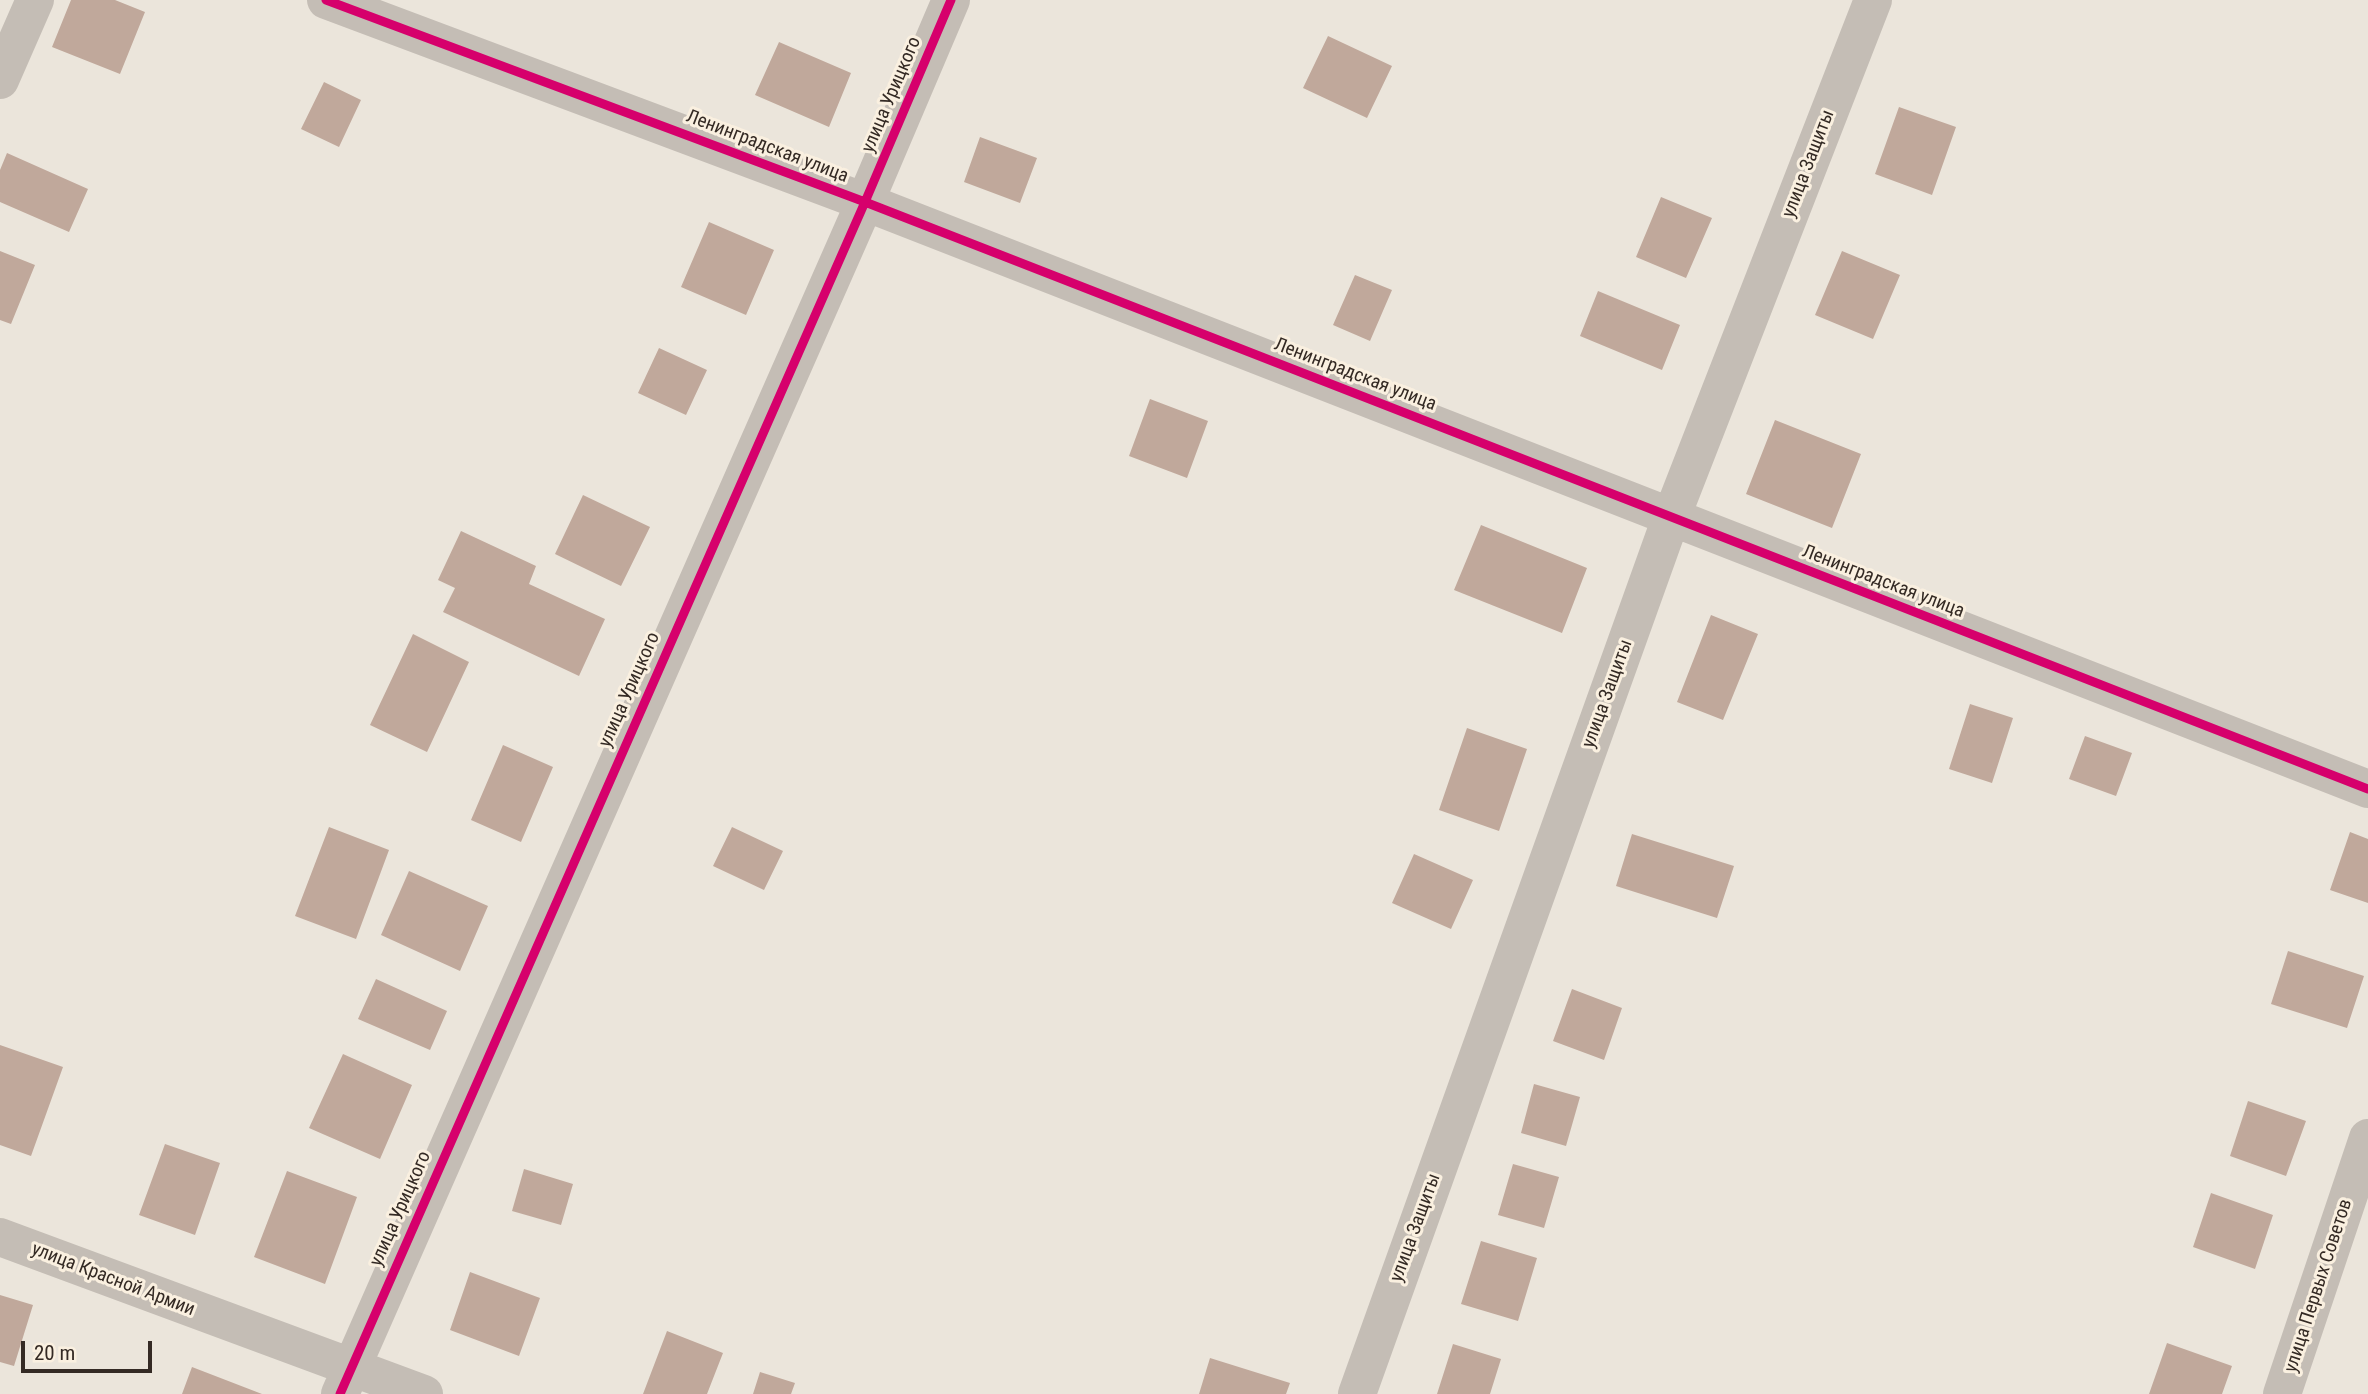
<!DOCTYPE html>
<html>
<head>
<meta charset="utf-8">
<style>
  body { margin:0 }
  #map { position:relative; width:2368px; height:1394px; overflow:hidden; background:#ebe5db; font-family:"Roboto Condensed",sans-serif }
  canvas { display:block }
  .scale { position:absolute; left:21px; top:1341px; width:131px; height:32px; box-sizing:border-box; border:4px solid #342a24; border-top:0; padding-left:9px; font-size:21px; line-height:24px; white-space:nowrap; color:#342a24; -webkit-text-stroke:5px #faf0e0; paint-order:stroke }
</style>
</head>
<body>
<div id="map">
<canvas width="2368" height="1394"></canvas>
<div class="scale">20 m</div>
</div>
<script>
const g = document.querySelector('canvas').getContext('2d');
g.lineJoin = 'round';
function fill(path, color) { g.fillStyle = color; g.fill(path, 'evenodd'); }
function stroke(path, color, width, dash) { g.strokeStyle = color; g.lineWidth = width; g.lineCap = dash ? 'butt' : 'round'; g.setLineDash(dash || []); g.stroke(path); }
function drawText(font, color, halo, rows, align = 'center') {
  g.font = font + ' "Roboto Condensed",sans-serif'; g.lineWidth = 6; g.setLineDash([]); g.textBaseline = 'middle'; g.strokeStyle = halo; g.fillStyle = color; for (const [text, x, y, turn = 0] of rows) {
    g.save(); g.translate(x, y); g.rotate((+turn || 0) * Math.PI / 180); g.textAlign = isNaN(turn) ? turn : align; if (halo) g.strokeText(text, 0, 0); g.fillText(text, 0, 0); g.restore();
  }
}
fill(new Path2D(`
  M71,0H115L145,12L120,74L52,47Z
  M1328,36L1392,66L1367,118L1303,88Z
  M779,42L851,73L829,127L755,95Z
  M324,82L361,100L339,147L301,129Z
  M1899,107L1956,127L1932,195L1875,174Z
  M980,137L1037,158L1020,203L964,182Z
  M7,153L88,189L69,232L0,202V170Z
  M1661,197L1712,218L1686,278L1636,257Z
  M709,222L774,250L746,315L681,287Z
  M0,251L35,265L11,324L0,320Z
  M1842,251L1900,275L1873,339L1815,315Z
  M1355,275L1392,290L1370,341L1333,325Z
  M1598,291L1680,325L1662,370L1580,336Z
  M659,348L707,370L686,415L638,393Z
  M1150,399L1208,421L1187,478L1129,456Z
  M1775,420L1861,454L1832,528L1746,494Z
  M583,495L650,527L621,586L555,554Z
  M1481,525L1587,568L1562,633L1454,590Z
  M461,531L536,566L529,584L605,619L579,676L443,612L455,588L438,580Z
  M1711,615L1758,634L1723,720L1677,702Z
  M413,634L469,662L427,752L370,725Z
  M1970,704L2013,718L1992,783L1949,769Z
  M1467,728L1527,749L1499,831L1439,810Z
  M2085,736L2132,753L2116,796L2069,779Z
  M503,745L553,767L521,842L471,820Z
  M329,827L389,850L356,939L295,916Z
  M732,827L783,851L764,890L713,866Z
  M2350,832L2368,839V903L2330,890Z
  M1632,834L1734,866L1717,918L1616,886Z
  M1414,854L1473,880L1451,929L1392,903Z
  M409,871L488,906L460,971L381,935Z
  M2288,951L2364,976L2347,1028L2271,1004Z
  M376,979L447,1011L430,1050L358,1019Z
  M1572,989L1622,1008L1604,1060L1553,1041Z
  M0,1045L63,1067L31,1156L0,1145Z
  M343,1054L412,1085L380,1159L309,1128Z
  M1534,1084L1580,1097L1566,1146L1521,1133Z
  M2248,1101L2306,1121L2286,1176L2230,1156Z
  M165,1144L220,1163L195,1235L139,1215Z
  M1513,1164L1559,1177L1544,1228L1498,1215Z
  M524,1169L573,1184L561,1225L512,1211Z
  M287,1171L357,1197L325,1284L254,1257Z
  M2211,1193L2273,1215L2255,1269L2193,1247Z
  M1481,1241L1537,1258L1518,1321L1461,1304Z
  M470,1272L540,1298L519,1356L450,1330Z
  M0,1295L33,1305L14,1366L0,1362Z
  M667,1331L723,1353L707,1394H643Z
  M2167,1343L2232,1366L2222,1394H2149Z
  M1453,1344L1501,1359L1490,1394H1437Z
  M1210,1358L1290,1383L1286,1394H1199Z
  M192,1367L262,1394H182Z
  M760,1372L795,1383L791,1394H753Z`), '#c0a89b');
stroke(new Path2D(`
  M326,0L865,202L2368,789
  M0,80L35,0
  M0,1237L424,1394
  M340,1394L865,202L951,0
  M1357,1394L1671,518L1873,0
  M2282,1394L2368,1138`), '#c4bdb5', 38);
stroke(new Path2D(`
  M326,0L865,202L2368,789
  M340,1394L865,202L951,0`), '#d6006c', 9);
drawText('19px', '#342a24', '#faf0e0', [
  ["улица Урицкого",892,95,-67],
  ["Ленинградская улица",767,147,21],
  ["улица Защиты",1809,164,-69],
  ["Ленинградская улица",1355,375,21],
  ["Ленинградская улица",1883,582,21],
  ["улица Урицкого",630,690,-66],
  ["улица Защиты",1608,694,-70],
  ["улица Урицкого",401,1209,-66],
  ["улица Защиты",1416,1228,-70],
  ["улица Красной Армии",113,1280,21],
  ["улица Первых Советов",2319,1286,-72]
]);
</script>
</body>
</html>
